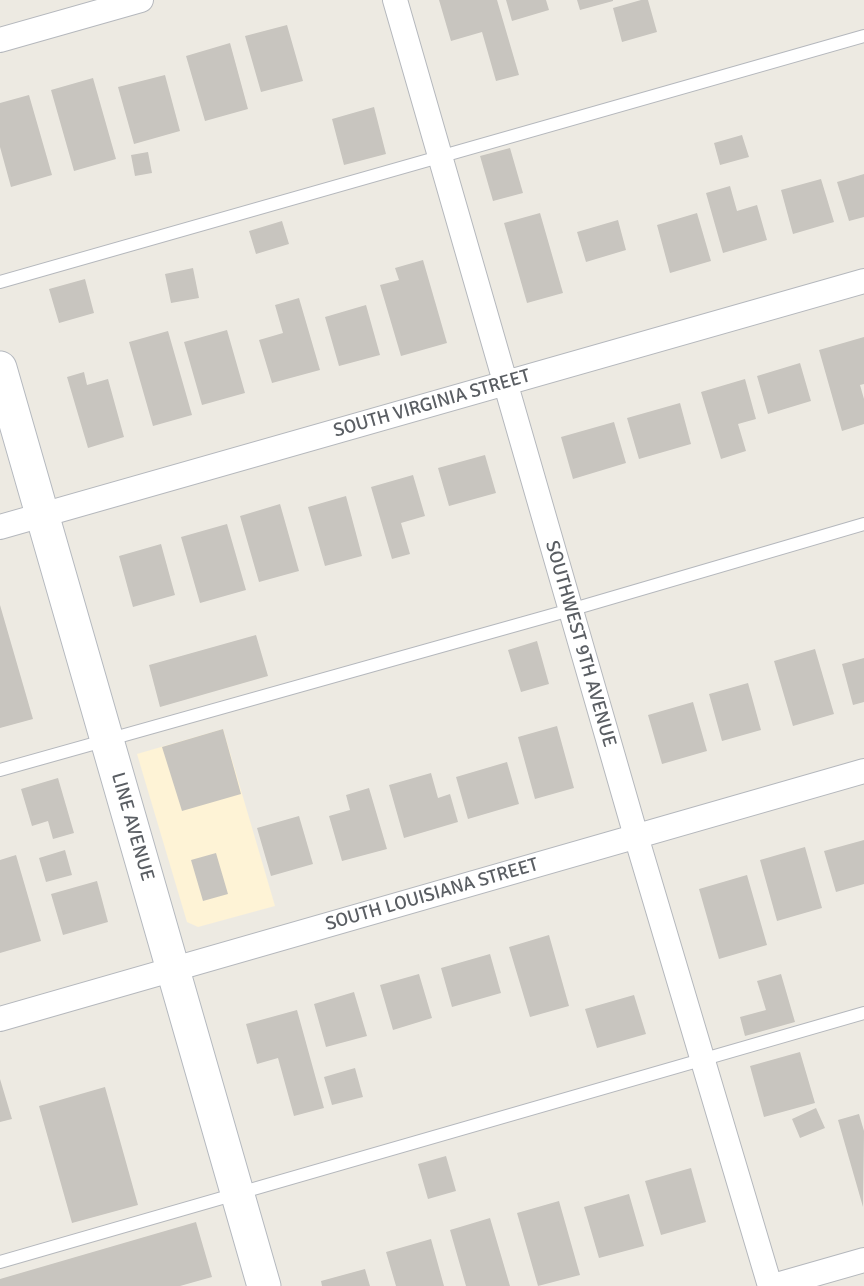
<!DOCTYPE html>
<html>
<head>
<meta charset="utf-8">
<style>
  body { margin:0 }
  canvas { display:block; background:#edeae2 }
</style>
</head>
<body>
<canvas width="864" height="1286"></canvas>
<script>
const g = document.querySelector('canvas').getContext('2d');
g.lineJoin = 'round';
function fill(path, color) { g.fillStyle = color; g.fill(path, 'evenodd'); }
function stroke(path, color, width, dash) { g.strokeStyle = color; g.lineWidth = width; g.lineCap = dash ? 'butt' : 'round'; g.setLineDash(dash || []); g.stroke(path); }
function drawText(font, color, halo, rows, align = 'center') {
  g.font = font + ' Signika,sans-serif'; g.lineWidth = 6; g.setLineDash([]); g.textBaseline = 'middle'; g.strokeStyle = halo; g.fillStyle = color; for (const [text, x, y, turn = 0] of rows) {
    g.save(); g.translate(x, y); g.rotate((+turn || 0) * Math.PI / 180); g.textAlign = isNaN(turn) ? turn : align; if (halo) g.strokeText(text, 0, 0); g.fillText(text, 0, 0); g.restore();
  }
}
fill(new Path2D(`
  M223,729L275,906L198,927L187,922L137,754Z`), '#fef3d6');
fill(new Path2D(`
  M439,0H497L519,75L496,81L482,32L451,41Z
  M506,0H546L549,10L512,21Z
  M577,0H613V1L580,10Z
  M641,0H648L657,32L622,42L613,8Z
  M287,25L303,81L261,92L245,36Z
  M230,43L248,109L205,121L186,56Z
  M165,75L180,131L134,144L118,87Z
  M93,78L116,159L74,171L51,90Z
  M29,95L52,175L11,187L0,147V103Z
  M374,107L386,154L344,165L332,119Z
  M742,135L749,157L720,165L714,143Z
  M510,148L523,193L493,201L480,156Z
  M148,152L152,173L135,176L131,155Z
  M864,174V217L849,221L837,182Z
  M821,179L834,222L793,234L781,190Z
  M730,186L737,211L757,205L767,240L723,253L706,193Z
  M540,213L563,293L527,303L504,223Z
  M697,213L711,261L670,273L657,225Z
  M618,220L626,250L586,262L577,232Z
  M282,221L289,244L256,254L249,231Z
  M423,260L447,343L401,356L380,285L399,280L395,268Z
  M193,268L199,298L171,303L165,274Z
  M85,279L94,313L59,323L49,289Z
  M299,298L320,370L272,383L259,340L283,333L275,305Z
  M366,305L380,355L339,366L325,317Z
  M227,330L245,393L202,405L184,342Z
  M168,331L192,415L153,426L129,342Z
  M864,337V384L860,385L864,399V424L842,431L819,350Z
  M800,363L811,401L768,414L757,376Z
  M84,372L87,385L108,379L124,437L88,448L67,377Z
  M745,379L756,419L738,424L746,451L721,459L701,392Z
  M680,403L691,444L639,459L627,418Z
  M614,422L626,463L573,479L561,437Z
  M485,455L496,493L449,506L438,468Z
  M413,475L425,516L401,523L410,554L392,559L371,487Z
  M346,496L362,556L325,566L308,507Z
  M280,504L299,571L259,582L240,516Z
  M227,524L246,590L200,603L181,537Z
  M161,544L175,595L133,607L119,556Z
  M0,605L33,719L0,728Z
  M256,635L268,676L160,707L149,665Z
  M537,641L549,684L521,692L508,650Z
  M815,649L834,714L793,726L774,661Z
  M864,658V702L853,705L842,664Z
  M748,683L761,730L722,741L709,694Z
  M693,702L707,751L662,764L648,715Z
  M557,726L574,788L535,799L518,737Z
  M223,729L241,794L182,811L162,747Z
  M507,762L519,804L468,819L456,777Z
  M431,773L438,798L450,794L458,822L404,838L389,785Z
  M58,778L74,833L53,839L48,821L32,826L21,789Z
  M369,788L387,849L342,861L329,816L350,810L346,795Z
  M299,816L313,864L271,876L257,828Z
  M864,840V884L836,892L824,851Z
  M805,847L822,908L777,921L760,860Z
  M65,850L72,875L46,882L39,858Z
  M216,853L228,894L203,901L191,860Z
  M16,855L41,941L0,953V860Z
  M747,875L767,945L719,959L699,889Z
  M97,881L108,922L63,935L51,894Z
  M549,935L569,1006L530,1017L509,947Z
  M490,954L501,993L452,1007L441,968Z
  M419,974L432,1018L393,1030L380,985Z
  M781,974L795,1022L745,1036L740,1017L766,1010L757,981Z
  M354,992L367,1036L326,1047L314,1004Z
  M634,995L646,1034L597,1048L585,1009Z
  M297,1010L324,1108L294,1116L278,1058L257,1064L246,1024Z
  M800,1052L815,1103L764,1117L750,1066Z
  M355,1068L363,1097L332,1105L324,1077Z
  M0,1079L12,1119L0,1122Z
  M105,1087L138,1205L72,1223L39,1106Z
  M816,1108L825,1128L800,1138L792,1119Z
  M859,1114L864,1131L863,1207L838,1120Z
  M446,1156L456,1191L428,1199L418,1164Z
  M691,1168L706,1222L661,1235L645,1181Z
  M629,1194L644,1246L599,1258L584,1207Z
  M559,1201L580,1275L538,1286L517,1213Z
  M490,1218L510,1286H466L450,1230Z
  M196,1222L212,1277L180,1286H0V1279Z
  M431,1239L444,1286H396L386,1252Z
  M365,1269L370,1286H322L321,1281Z`), '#c8c5bf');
const service = new Path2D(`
  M0,282L864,36
  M0,770L570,610L864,524
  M0,1262L864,1013`);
const minor = new Path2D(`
  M395,0L636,836L770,1286
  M0,40L141,0
  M0,527L864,281
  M0,1019L864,771
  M773,1286L864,1260`);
const secondary = new Path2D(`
  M0,368L264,1286`);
stroke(service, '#b5b8bd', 14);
stroke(minor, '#b5b8bd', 26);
stroke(secondary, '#b5b9bf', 35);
stroke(service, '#fff', 12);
stroke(minor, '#fff', 24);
stroke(secondary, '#fff', 33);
drawText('19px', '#5a5e63', '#fff', [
  ["SOUTH VIRGINIA STREET",432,404,-16],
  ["SOUTHWEST 9TH AVENUE",580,644,74],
  ["LINE AVENUE",132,827,74],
  ["SOUTH LOUISIANA STREET",432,895,-16]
]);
</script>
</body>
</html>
